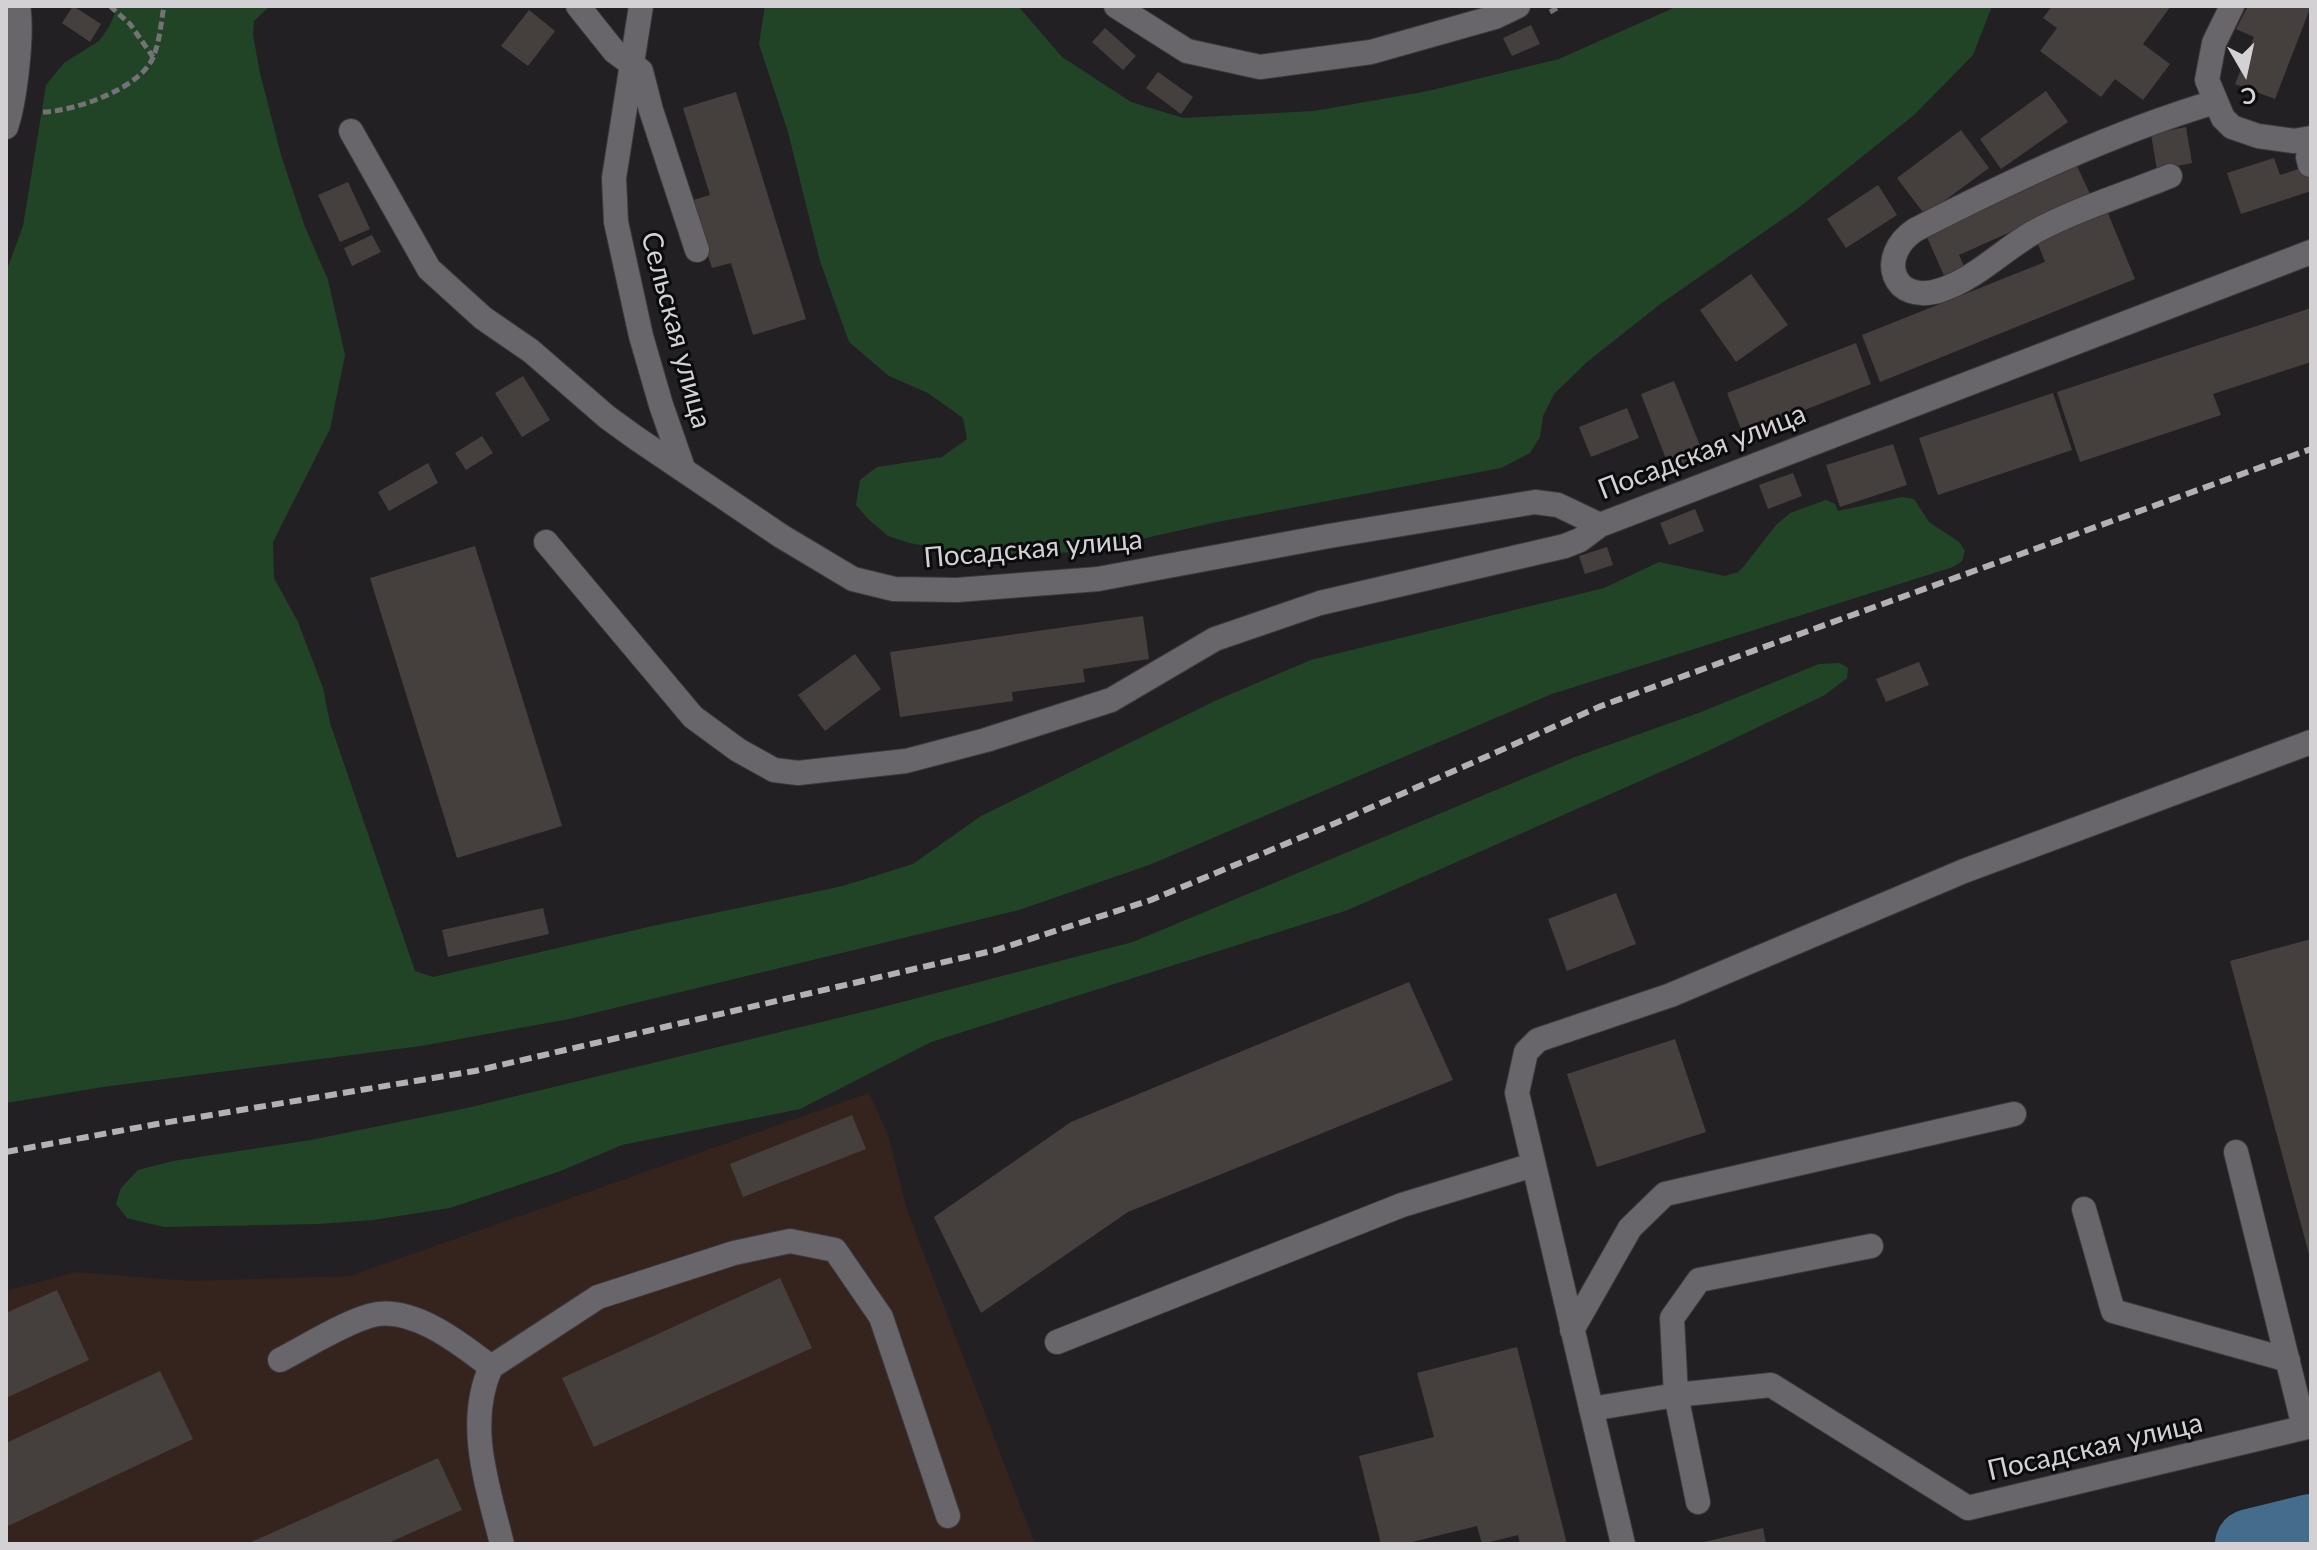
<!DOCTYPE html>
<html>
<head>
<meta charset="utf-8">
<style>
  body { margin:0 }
  #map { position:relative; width:2317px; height:1550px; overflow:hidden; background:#232024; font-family:Lato,sans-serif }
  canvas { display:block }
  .frame { position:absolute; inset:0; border:8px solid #d3d1d4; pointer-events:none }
  .north { position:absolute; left:2205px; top:32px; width:80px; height:80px; -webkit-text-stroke:6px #0b0a0c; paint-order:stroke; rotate:171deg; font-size:22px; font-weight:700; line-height:32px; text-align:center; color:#d3d1d4 }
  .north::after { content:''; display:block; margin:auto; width:28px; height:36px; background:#d3d1d4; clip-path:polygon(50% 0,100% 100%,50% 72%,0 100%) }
</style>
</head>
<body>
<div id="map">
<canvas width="2317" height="1550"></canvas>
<div class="frame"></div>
<div class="north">С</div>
</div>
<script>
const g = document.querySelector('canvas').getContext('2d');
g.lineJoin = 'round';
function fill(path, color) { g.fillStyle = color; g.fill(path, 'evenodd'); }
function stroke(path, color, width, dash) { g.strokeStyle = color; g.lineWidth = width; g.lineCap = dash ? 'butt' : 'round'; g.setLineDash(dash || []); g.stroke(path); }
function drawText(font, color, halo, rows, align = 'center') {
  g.font = font + ' Lato,sans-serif'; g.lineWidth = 6; g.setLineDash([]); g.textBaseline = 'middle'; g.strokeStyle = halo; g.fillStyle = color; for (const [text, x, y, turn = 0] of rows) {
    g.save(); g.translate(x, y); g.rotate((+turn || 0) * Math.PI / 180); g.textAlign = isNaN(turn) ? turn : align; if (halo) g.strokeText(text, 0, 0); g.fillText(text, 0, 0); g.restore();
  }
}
fill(new Path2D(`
  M869,1093L888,1135L907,1210L1035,1544H6V1291L76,1272L190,1281L350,1276Z`), '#35241d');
fill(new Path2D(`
  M118,6H270L254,21L253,35L260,73L281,155L305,227L328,280L345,355L330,429L273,542L274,578L298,622L323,688L330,723L415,971L433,977L648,927L843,886L913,864L981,816L1217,700L1311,660L1604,588L1659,562L1725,576L1738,572L1744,566L1776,525L1790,513L1826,500L1835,504L1838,511L1902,497L1914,499L1929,522L1959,542L1965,551L1962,561L1953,567L1552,694L1149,865L1019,910L569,1019L421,1046L103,1087L6,1103V272L23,226L46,85L64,63L99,41L109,27Z
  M765,6H1018L1062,57L1131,102L1183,118L1314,111L1428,91L1559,59L1678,6H1992L1973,55L1914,115L1797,209L1659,305L1587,362L1554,394L1543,416L1540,437L1530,453L1501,468L1217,522L1083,552L971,555L910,543L888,536L868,519L856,505L860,480L877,467L942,457L967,439L963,418L928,393L889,376L849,342L820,261L788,132L759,44Z
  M1840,663L1848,668L1847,678L1825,695L1708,751L1348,910L931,1042L800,1109L622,1145L558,1172L450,1208L373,1220L318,1224L164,1227L127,1218L116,1204L121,1188L138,1170L173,1161L311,1140L467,1108L875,1009L1133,942L1575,757L1701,712L1819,664Z`), '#214427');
stroke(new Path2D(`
  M2250,1544L2311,1529`), '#456c8b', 70);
fill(new Path2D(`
  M73,6L101,24L90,42L62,23Z
  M2052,6H2171L2143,44L2170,64L2143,100L2115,79L2101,97L2040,51L2057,28L2043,18Z
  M2248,6H2311L2275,99L2235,84L2254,37L2236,29Z
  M529,10L555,31L528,66L501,46Z
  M1531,25L1540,44L1512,56L1503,38Z
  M1105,28L1136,56L1123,70L1092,42Z
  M1158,72L1193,97L1181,114L1146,88Z
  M2046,91L2068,122L2001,169L1980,139Z
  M736,92L806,319L753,335L731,263L712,268L690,201L710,195L683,108Z
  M2186,127L2192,163L2157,170L2151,134Z
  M1961,130L1989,168L1925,215L1897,178Z
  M2274,158L2280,175L2311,165V191L2241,214L2227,173Z
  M2077,166L2091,196L1959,255L1966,271L1946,280L1926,235Z
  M348,182L370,229L340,242L318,195Z
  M1878,185L1897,215L1846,248L1827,219Z
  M2107,211L2135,279L1880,382L1862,335L2045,262L2036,239Z
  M372,235L381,252L352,266L344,248Z
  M1751,274L1788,325L1736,362L1700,310Z
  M2311,308V362L2213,394L2221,415L2080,462L2057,392Z
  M1856,343L1871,384L1743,434L1727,393Z
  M523,376L550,420L522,437L495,393Z
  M1674,381L1705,458L1671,472L1641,394Z
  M2053,393L2072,450L1938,495L1919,438Z
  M1627,408L1639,438L1591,457L1579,427Z
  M482,436L493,453L466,470L455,453Z
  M1893,444L1907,485L1840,507L1826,465Z
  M428,463L438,483L389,511L378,492Z
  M1793,473L1802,496L1768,509L1759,485Z
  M1695,509L1704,531L1669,545L1660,523Z
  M475,546L562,826L457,858L370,578Z
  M1607,547L1613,565L1585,574L1579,556Z
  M1143,616L1149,659L1083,669L1085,682L1012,692L1013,701L900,717L890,652Z
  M855,654L881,689L825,731L798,695Z
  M1919,662L1929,685L1886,702L1876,679Z
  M1616,893L1636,944L1567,971L1548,919Z
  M543,908L549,934L448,957L442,930Z
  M2311,939V1258H2310L2230,961Z
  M1409,982L1453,1080L1128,1212L981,1313L934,1217L1071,1122Z
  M1675,1039L1706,1132L1597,1167L1567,1074Z
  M852,1115L866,1149L743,1197L730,1164Z
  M780,1278L812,1348L594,1447L562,1378Z
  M57,1290L89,1360L6,1398V1313Z
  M1517,1347L1567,1544H1520L1518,1535L1482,1544L1477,1526L1404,1544H1381L1359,1456L1434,1437L1417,1373Z
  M160,1371L193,1439L6,1527V1443Z
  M438,1458L462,1510L386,1544H247Z
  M1763,1528L1766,1544H1700V1543Z`), '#45403d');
const minor = new Path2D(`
  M578,6L614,51L641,71L651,110L697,250
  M641,6L614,178L616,222L641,336L661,405L683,468
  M1116,6L1187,51L1260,67L1371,52L1495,17L1518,6
  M2232,6L2214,43L2207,80L2223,118L2232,127L2258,136L2294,141L2311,138
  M6,127C15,101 23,33 18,6
  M351,131L429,269L483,318L531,351L607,417L636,438L781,536L853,579L894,589L957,590L1098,579L1329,536L1535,502L1558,505L1600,525L2311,252
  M2310,165L2308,157L2311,138
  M2170,176C2126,194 2077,209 2034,232C2003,250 1975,279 1941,290C1892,306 1876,256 1915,230C2011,181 2111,133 2215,102
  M546,542L693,717L738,750L774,770L798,773L906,761L986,740L1111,700L1215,639L1320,603L1565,546L1580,540L1600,525
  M2236,1152L2304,1427
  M2084,1209L2113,1311L2288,1360
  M1572,1330L1630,1228L1665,1194L2014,1114
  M1057,1342L1402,1205L1533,1165
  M280,1360C307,1346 342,1324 369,1316C410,1303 461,1344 491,1367
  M1591,1409L1676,1395L1771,1385L1968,1508L2311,1426
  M1698,1502L1676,1395L1672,1318L1699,1280L1871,1246
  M502,1544C488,1487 465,1424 491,1367L598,1297L734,1253L790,1241L835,1250L881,1317L948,1516
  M1623,1544L1517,1093L1526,1052L1538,1040L1671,995L1964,871L2311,742`);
stroke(minor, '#3c3a3d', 26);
stroke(new Path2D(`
  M110,6L130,24L153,57
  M1550,12L1561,6
  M43,112C75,111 143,88 154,55C160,40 161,22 164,6`), '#757276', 5, [8, 4]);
stroke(minor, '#69666b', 24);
stroke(new Path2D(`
  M6,1152L157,1124L475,1071L996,950L1151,900L1338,822L1601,706L2311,449`), '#b3b1b4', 6, [12, 6]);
drawText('28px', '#d3d1d4', '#0b0a0c', [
  ["Сельская улица",676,330,75],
  ["Посадская улица",1702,452,-21],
  ["Посадская улица",1033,549,-5],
  ["Посадская улица",2095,1447,-13]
]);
</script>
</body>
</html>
